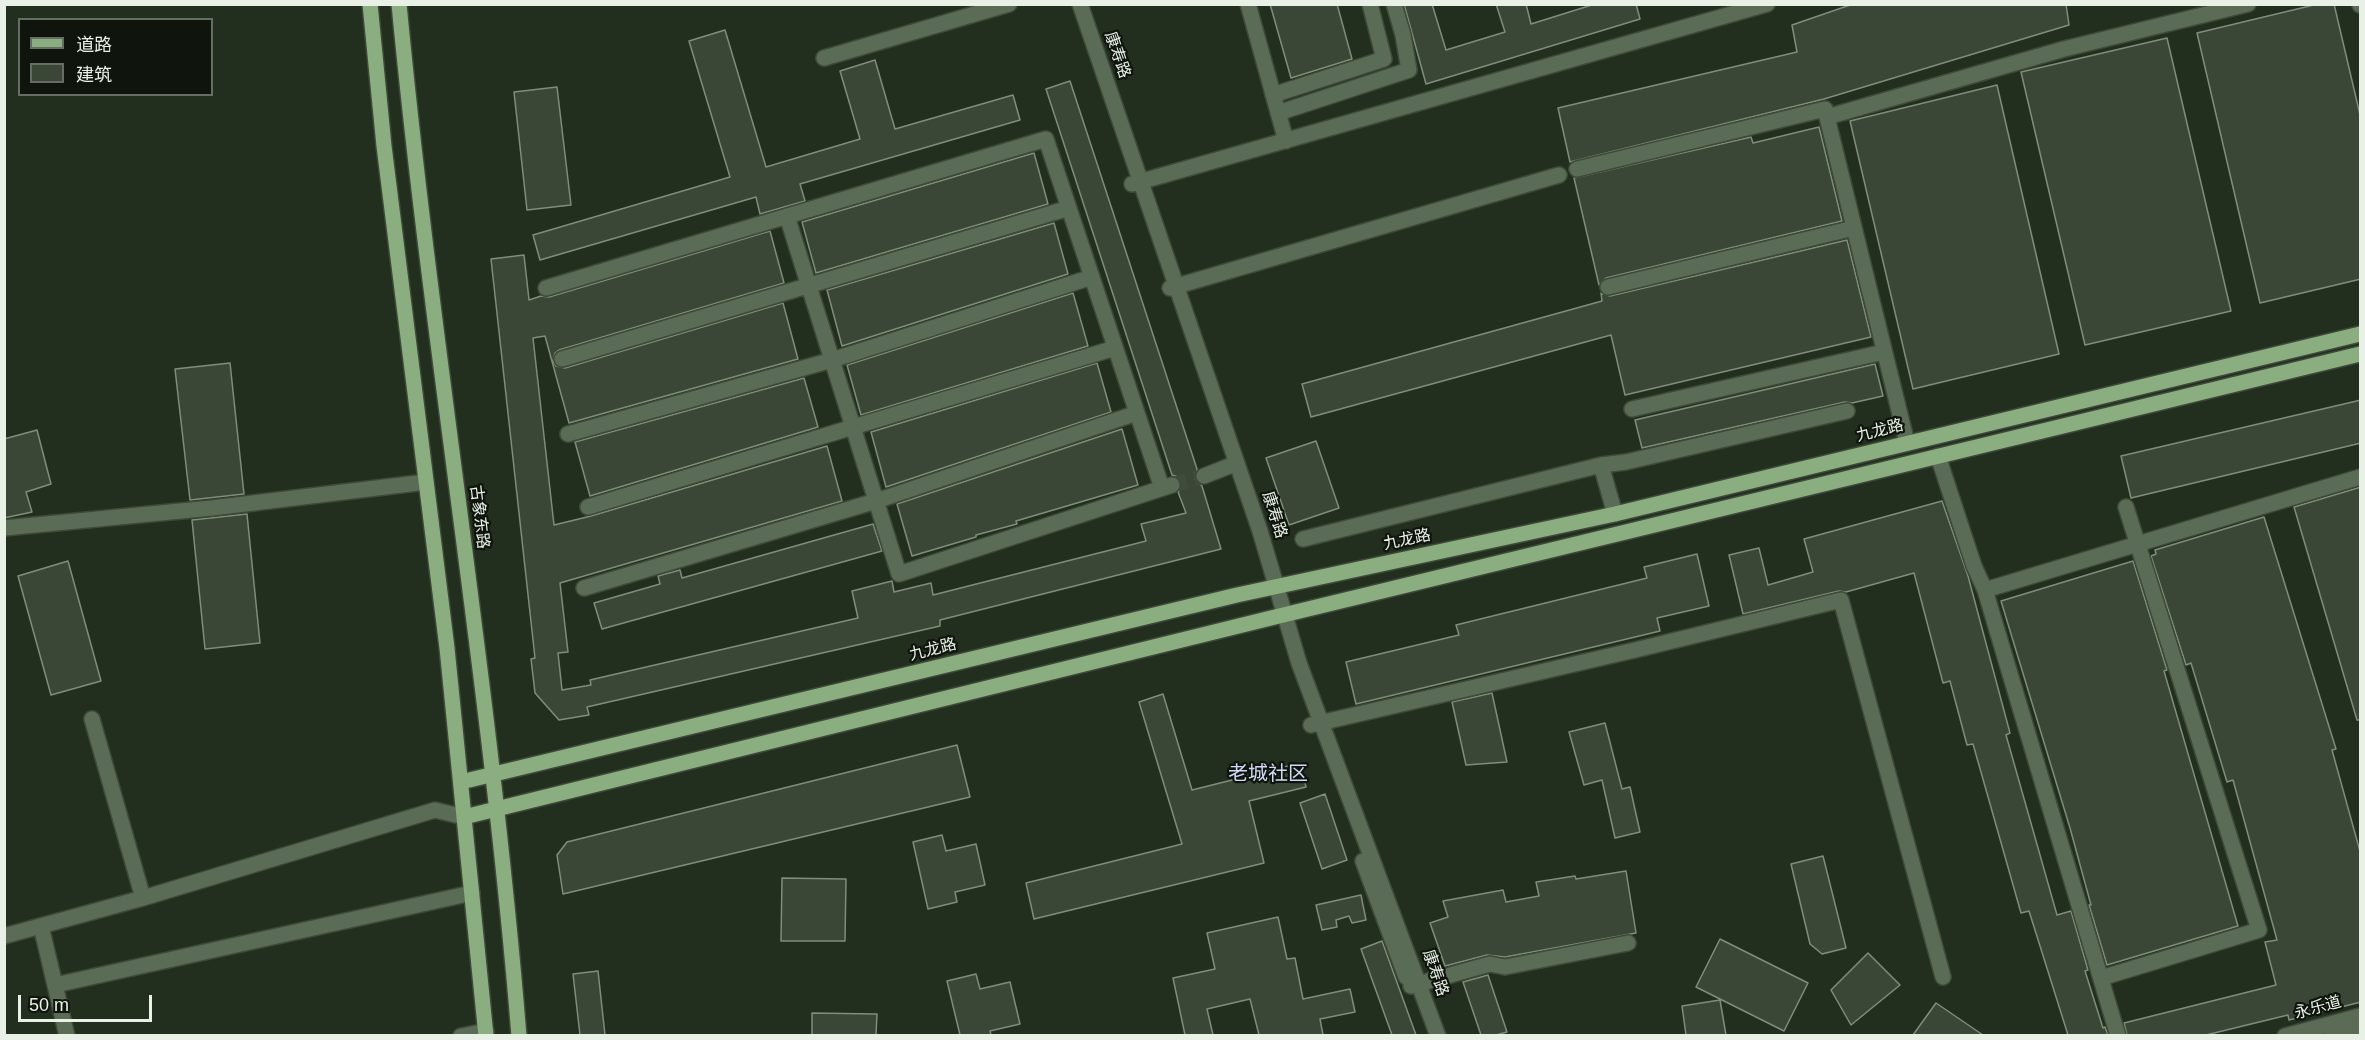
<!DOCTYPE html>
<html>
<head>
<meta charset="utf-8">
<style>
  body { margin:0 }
  #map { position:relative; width:2365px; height:1040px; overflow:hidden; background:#222e1e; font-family:Arial,"Noto Sans SC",sans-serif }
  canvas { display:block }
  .frame { position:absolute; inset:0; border:6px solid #e9f1e7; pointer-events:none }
  .legend { position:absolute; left:18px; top:18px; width:195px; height:78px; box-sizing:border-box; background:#0f150d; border:2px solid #666d64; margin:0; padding:8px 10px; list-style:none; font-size:18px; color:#e9f1e7 }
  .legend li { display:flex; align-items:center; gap:12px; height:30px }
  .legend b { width:30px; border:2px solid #666d64 }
  .scale { position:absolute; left:18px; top:995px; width:134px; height:27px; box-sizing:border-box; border:3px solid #e9f1e7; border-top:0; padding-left:8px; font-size:18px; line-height:21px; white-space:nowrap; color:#e9f1e7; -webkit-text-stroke:4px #0f150d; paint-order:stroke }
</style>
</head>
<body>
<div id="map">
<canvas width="2365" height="1040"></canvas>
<div class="frame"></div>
<ul class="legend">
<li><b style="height:8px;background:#8aae7f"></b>道路</li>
<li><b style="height:16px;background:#3a4736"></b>建筑</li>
</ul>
<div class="scale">50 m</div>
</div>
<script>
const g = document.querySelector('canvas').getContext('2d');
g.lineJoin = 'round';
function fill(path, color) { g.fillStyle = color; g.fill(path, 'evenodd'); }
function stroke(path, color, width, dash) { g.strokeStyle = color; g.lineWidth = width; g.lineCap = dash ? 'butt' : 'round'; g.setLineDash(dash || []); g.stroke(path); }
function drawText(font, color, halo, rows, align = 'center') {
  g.font = font + ' Arial,"Noto Sans SC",sans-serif'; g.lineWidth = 4.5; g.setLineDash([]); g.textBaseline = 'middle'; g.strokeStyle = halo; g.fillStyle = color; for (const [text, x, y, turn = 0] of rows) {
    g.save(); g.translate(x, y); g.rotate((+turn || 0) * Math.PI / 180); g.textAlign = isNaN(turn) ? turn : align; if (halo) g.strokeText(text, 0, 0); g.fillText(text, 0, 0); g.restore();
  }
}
const building = new Path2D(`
  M1270,4H1337L1352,59L1291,78Z
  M1404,4H1432L1446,50L1505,32L1496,4H1526L1531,24L1595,4H1636L1640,19L1426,84Z
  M1853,4H2066L2069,25L1824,99L1570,162L1558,108L1797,52L1792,25Z
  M2318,4H2334L2361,119V279L2260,303L2197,33Z
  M725,30L766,167L860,139L840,71L875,60L895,129L1013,95L1020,120L800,184L805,201L760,214L756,197L540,260L533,235L730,177L689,41Z
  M2167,38L2231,311L2085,345L2021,72Z
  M1070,81L1197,469L1195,479L1202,486L1221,549L940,620V626L587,707L589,715L559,720L535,693L531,659L535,658L491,259L524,255L529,300L541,296L549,297L770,231L784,283L559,350L555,353L553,361L556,366L565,368L783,303L798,359L569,423L545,336L533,338L554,525L591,516L827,446L842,501L560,583L568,652L558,653L562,690L591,685L590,680L858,618L852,591L892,581L894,592L931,583L933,595L1146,541L1141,524L1186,513L1178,492L1181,488V481L1178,477L1172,475L1046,89Z
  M1997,85L2059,354L1913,389L1850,121Z
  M557,87L571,205L527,210L514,92Z
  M1819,127L1842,221L1606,278L1599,285L1574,178L1751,137L1753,143Z
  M1034,153L1048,204L816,273L802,222Z
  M1054,223L1068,274L842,346L827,290Z
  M1847,240L1871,337L1625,395L1611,335L1311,417L1302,384L1602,301L1601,293L1610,296Z
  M1073,293L1088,346L861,415L847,365Z
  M230,363L244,494L190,500L175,369Z
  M1097,363L1111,412L886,487L871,432Z
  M1875,364L1883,396L1852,403L1845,402L1642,448L1635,420Z
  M804,378L818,427L590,496L575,442Z
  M2361,400V443L2131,498L2121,456Z
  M1122,429L1138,485L1016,521L1017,524L976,535V537L912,556L897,504Z
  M37,430L51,484L26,492L32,512L4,518V439Z
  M1316,441L1339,508L1289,525L1266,458Z
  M2361,487V720H2357L2294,507Z
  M1942,501L1968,576L2010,733L2006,735L2057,915L2071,911L2088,970L2085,971L2103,1028L2105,1027L2108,1035H2068L2029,911L2021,913L1973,744L1967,745L1950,681L1943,683L1914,573L1846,592L1839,591L1743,614L1729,555L1759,548L1768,585L1813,572L1804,539Z
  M247,514L260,643L205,649L192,520Z
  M2264,517L2336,749L2332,750L2361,855V1002L2289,1020L2288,1015L2206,1035H2127L2124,1023L2276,985L2265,942L2277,940L2233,780L2227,782L2191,663L2186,665L2151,556L2156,554L2155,550Z
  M873,524L882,551L602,629L594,603L660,584L658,576L680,570L682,578Z
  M1697,554L1709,606L1657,618L1660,631L1356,704L1346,662L1459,635L1456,625L1647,578L1644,567Z
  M68,561L101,681L51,695L18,576Z
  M2133,561L2167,670L2164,671L2238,926L2107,965L2089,905H2091L2070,828L2001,601Z
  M1492,693L1507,762L1466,765L1452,702Z
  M1163,694L1192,790L1300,763L1306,787L1249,801L1264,863L1034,919L1026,883L1182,844L1139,702Z
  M1605,723L1622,789L1630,787L1640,832L1615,838L1602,780L1584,785L1569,732Z
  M957,745L970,797L563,894L557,855L567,842Z
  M1325,794L1347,860L1322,869L1300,803Z
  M942,835L946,851L976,844L985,885L955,892L957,902L928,909L913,842Z
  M1823,856L1846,948L1822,954L1810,944L1791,864Z
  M1626,871L1636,933L1505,957L1487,955L1445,966L1430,923L1448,917L1443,901L1503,890L1506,902L1539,896L1536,882L1575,876L1576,879Z
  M782,878L846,879L845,941H781Z
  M1361,895L1366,920L1352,923L1349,916L1336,920L1337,927L1322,930L1316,905Z
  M1278,917L1287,959L1295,958L1303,999L1350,989L1355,1012L1320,1019L1323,1035H1259L1250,999L1207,1009L1213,1035H1185L1173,978L1215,969L1207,933Z
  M1720,939L1808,983L1784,1031L1696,987Z
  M1382,941L1416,1035H1392L1361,949Z
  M1868,953L1900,985L1851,1025L1831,990Z
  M598,971L605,1035H580L573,974Z
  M976,974L980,989L1010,982L1020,1024L990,1031L991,1035H960L947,981Z
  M1488,975L1507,1032L1496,1035H1481L1463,982Z
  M1720,1000L1726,1035H1686L1682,1006Z
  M1936,1003L1983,1035H1913Z
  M812,1013L877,1014L876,1035H812Z`);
fill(building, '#3a4736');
stroke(building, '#7f8e7a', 1.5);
stroke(new Path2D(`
  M1172,485L1204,476`), '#404b3c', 15, [15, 8]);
const minor = new Path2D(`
  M1080,4L1260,531L1299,663L1438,1036
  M1248,4L1286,141
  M2360,4V5
  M824,58L1009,4
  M1273,95L1384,59L1370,4
  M1278,113L1409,70L1403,35L1394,4
  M1827,117L2064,49L2248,4
  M1577,169L1825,109L1907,443
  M1132,184L1767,4
  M787,216L899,574L1172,485
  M1608,287L1854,228
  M546,288L1046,139L1162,488
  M1170,288L1559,175
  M562,359L1069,208
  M1632,409L1884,352
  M568,434L832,360L1092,277
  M1938,456L1974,566L1985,590
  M1601,465L1626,462L1847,411
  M1204,476L1237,463
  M588,507L1115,348
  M4,528L212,508L426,482
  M1303,539L1601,465L1615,514
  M584,588L876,501L1137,413
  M92,719L143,898
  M1311,725L1635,650L1841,600L1943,977
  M1363,861L1406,977
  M41,926L67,1036
  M4,936L143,898L435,810L464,817
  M2101,978L2259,930L2126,507
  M55,985L472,893
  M1411,986L1490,964L1505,967L1628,943
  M461,1036L486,1031
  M2118,1036L1985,590L2360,477
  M2285,1036L2360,1016
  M2331,1036L2360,1028`);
const major = new Path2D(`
  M370,4L384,146L447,648L486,1036
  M399,4C432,349 491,690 519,1036
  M461,782L1237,595L1615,514L2360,334
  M464,817L1275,617L2360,354`);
stroke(minor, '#3e493a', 18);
stroke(major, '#3e493a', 18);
stroke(minor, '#5b6c56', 15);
stroke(major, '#8aae7f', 15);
drawText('16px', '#e9f1e7', '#0f150d', [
  ["康寿路",1117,55,71],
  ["九龙路",1880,431,-14],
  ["康寿路",1274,515,72],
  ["古象东路",479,517,83],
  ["九龙路",1407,540,-12],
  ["九龙路",933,650,-14],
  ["康寿路",1435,973,71],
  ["永乐道",2318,1008,-15]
]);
drawText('20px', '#d0d9f5', '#0f150d', [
  ["老城社区",1268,774]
]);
</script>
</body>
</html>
